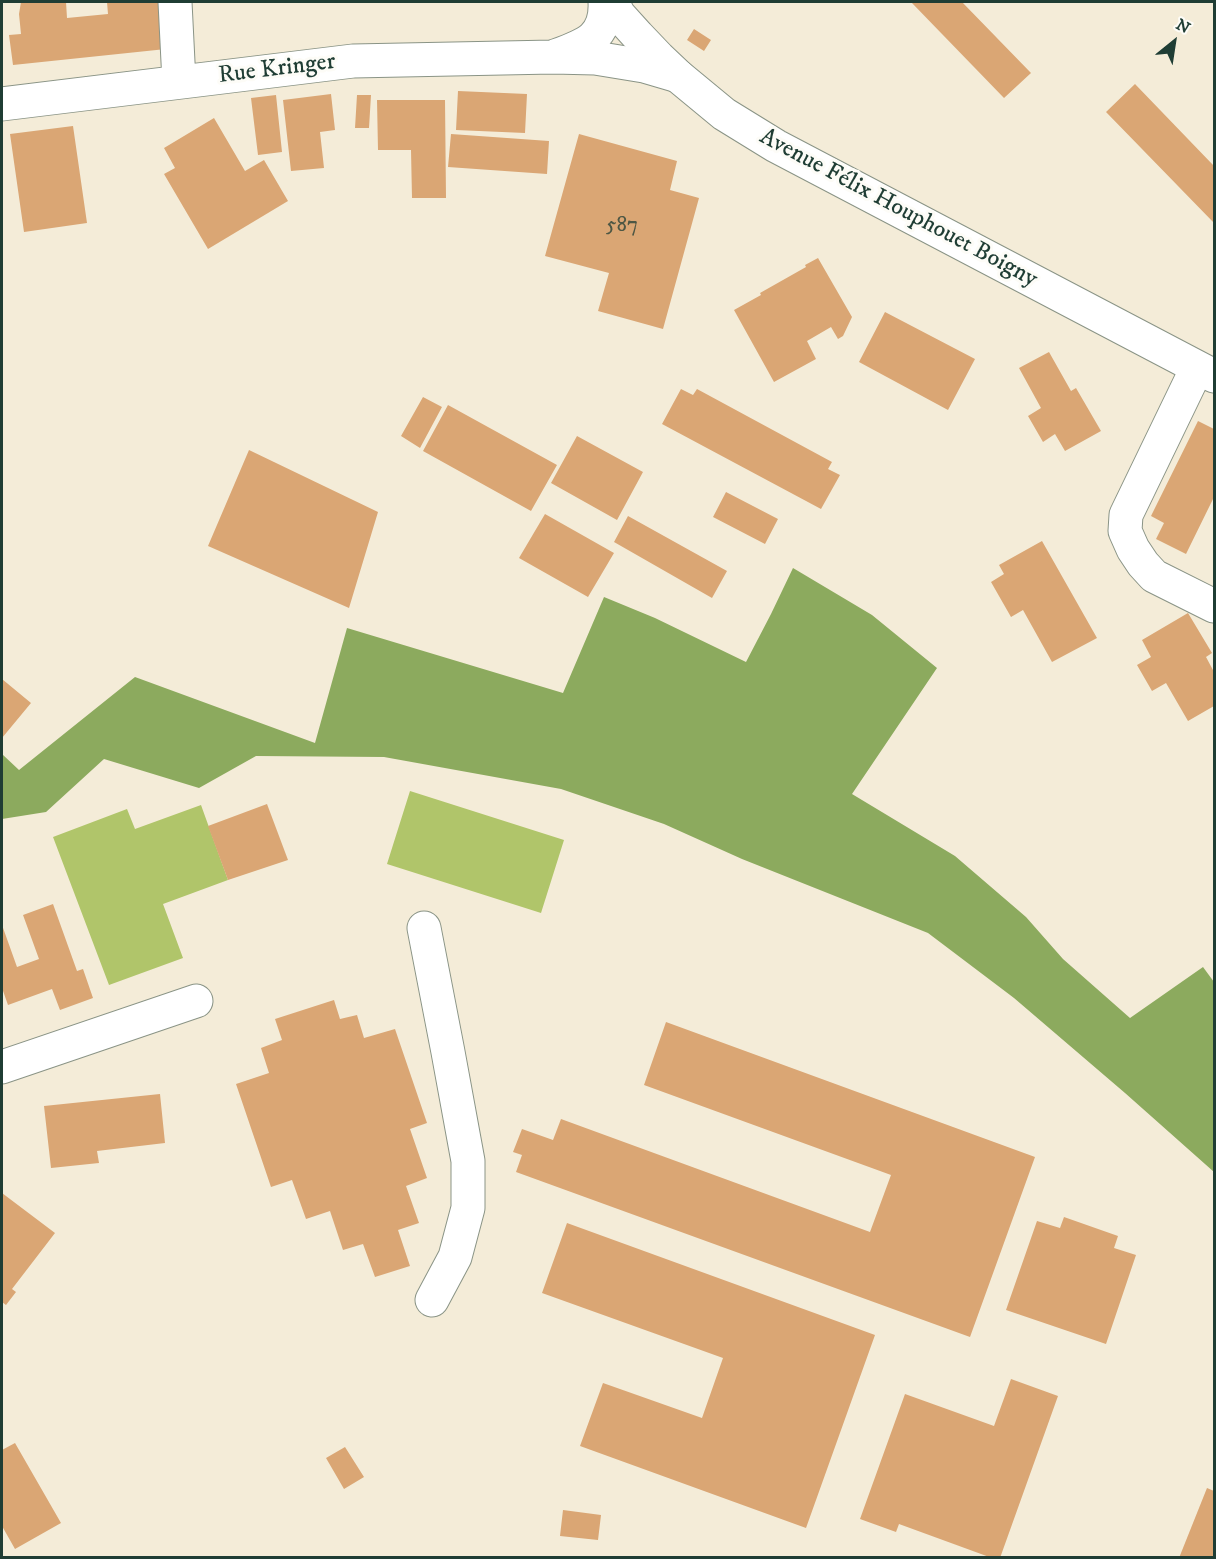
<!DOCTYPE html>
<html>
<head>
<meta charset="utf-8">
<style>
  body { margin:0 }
  #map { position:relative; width:1216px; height:1559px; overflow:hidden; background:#f4ecd8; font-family:"IM FELL DW Pica",serif }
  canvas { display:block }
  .frame { position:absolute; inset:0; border:3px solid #1f3d34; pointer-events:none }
  .north { position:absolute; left:1144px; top:12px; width:60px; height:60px; -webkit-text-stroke:4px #fdfcf7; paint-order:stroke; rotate:30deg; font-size:16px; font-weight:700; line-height:24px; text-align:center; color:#1f3d34 }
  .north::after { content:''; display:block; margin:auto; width:21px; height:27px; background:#1f3d34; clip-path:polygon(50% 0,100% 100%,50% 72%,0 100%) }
</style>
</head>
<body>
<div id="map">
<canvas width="1216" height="1559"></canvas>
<div class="frame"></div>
<div class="north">N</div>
</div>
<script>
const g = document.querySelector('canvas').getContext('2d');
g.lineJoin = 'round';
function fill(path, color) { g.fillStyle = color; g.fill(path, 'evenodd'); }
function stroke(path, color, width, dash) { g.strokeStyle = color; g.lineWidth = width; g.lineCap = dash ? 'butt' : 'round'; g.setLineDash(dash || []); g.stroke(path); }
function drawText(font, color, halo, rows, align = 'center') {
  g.font = font + ' "IM FELL DW Pica",serif'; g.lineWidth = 6; g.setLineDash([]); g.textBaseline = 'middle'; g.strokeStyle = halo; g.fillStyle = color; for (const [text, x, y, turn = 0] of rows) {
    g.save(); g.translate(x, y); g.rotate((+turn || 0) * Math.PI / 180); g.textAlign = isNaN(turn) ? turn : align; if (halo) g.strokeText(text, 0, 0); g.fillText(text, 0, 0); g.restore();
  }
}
fill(new Path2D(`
  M410,791L564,840L541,913L387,864Z
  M201,805L228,880L163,904L183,958L109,985L53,837L127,809L135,829Z`), '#b0c56a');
fill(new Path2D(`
  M793,568L872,615L937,668L852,794L955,856L1026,917L1063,959L1130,1018L1203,967L1214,982V1172L1125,1093L1014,998L928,933L742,859L664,824L561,789L384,757L256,756L199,788L104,759L46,812L2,819V754L19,770L135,677L315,743L347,628L563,693L604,597L655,618L746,662L771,614Z`), '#8caa5e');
fill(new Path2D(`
  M21,2H66L67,18L108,14L107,2H161L166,49L13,65L9,35L21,34L19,14Z
  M911,2H962L1031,73L1004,98Z
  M694,29L711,40L704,51L687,40Z
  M1135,84L1214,166V223L1106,112Z
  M458,91L527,94L525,133L456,130Z
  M331,94L335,130L320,132L324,168L291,171L283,100Z
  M276,95L282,152L258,155L251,98Z
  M357,95H371L369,128H355Z
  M377,100H445L446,198H412L411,150H378Z
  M214,118L245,171L264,160L288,201L208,249L164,174L175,168L164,148Z
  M73,126L87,223L24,232L10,134Z
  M451,134L549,141L547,174L448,167Z
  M579,134L677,161L670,190L699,198L663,329L598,311L609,273L545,256Z
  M818,258L852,317L843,336L838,339L831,327L807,341L816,359L774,382L734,310L761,295L760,293L806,267L805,265Z
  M885,312L975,359L948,410L859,362Z
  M1049,352L1071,391L1076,388L1101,431L1065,451L1055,434L1043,442L1028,416L1041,408L1019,368Z
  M681,389L693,395L697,389L832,462L828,469L840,475L821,509L662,424Z
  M423,397L442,407L420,448L401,436Z
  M448,405L557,465L531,511L423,451Z
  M1198,421L1214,429V497L1186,554L1156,539L1164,523L1151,516Z
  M577,436L643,472L617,520L551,483Z
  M249,450L378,512L349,608L208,546Z
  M726,492L778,519L765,544L713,517Z
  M545,514L614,553L588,597L519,558Z
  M628,516L727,571L712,598L614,542Z
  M1042,541L1097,638L1052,662L1023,610L1011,617L991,582L1004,574L999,565Z
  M1188,613L1212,653L1206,657L1214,672V706L1188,721L1166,683L1152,691L1137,665L1151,657L1142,640Z
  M2,679L31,703L2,738Z
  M267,804L288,860L228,880L208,826Z
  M53,904L77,971L83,969L93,998L60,1010L52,989L8,1005L2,988V925L17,967L39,959L23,915Z
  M334,1000L340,1019L357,1015L364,1038L395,1029L427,1123L410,1129L427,1178L406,1186L419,1223L398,1230L410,1266L375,1277L363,1244L343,1250L330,1211L306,1219L292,1180L271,1187L236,1084L269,1073L261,1048L282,1040L275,1019Z
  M666,1022L1035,1157L970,1337L516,1172L522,1155L513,1152L522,1129L553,1140L561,1119L870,1232L891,1175L644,1085Z
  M160,1094L165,1143L97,1151L99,1163L51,1168L44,1106Z
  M2,1193L55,1233L12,1289L16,1292L6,1305L2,1302Z
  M1064,1217L1118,1236L1114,1248L1136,1255L1106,1344L1006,1310L1037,1221L1060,1228Z
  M567,1223L875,1335L806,1528L580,1446L603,1383L702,1418L723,1358L542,1293Z
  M1011,1379L1058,1396L1000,1558H992L899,1524L896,1532L860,1519L905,1394L994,1426Z
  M15,1443L61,1523L15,1549L2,1526V1450Z
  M345,1447L364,1477L344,1489L326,1458Z
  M1207,1488L1214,1491V1558H1179Z
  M563,1510L601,1515L598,1540L560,1536Z`), '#daa674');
const minor = new Path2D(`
  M175,2L179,82
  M555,56C585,45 607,38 605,2
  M2,104L353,61L553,57L595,58L644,66L678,76
  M1197,368L1126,515L1125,531L1133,549L1143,564L1154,576L1214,606
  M424,928L448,1052L468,1161V1208L455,1257L432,1300
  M2,1067L196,1001`);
const major = new Path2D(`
  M612,2L619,15L638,36L659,58L678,76L724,114L776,146L1214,376`);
stroke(minor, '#8a9486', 35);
stroke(major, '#8a9486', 35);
stroke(minor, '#fff', 33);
stroke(major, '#fff', 33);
drawText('21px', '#4e5744', null, [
  ["587",622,227]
]);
drawText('24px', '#1f3d34', '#fdfcf7', [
  ["Rue Kringer",277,70,-7],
  ["Avenue Félix Houphouet Boigny",898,209,28]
]);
</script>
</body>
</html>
